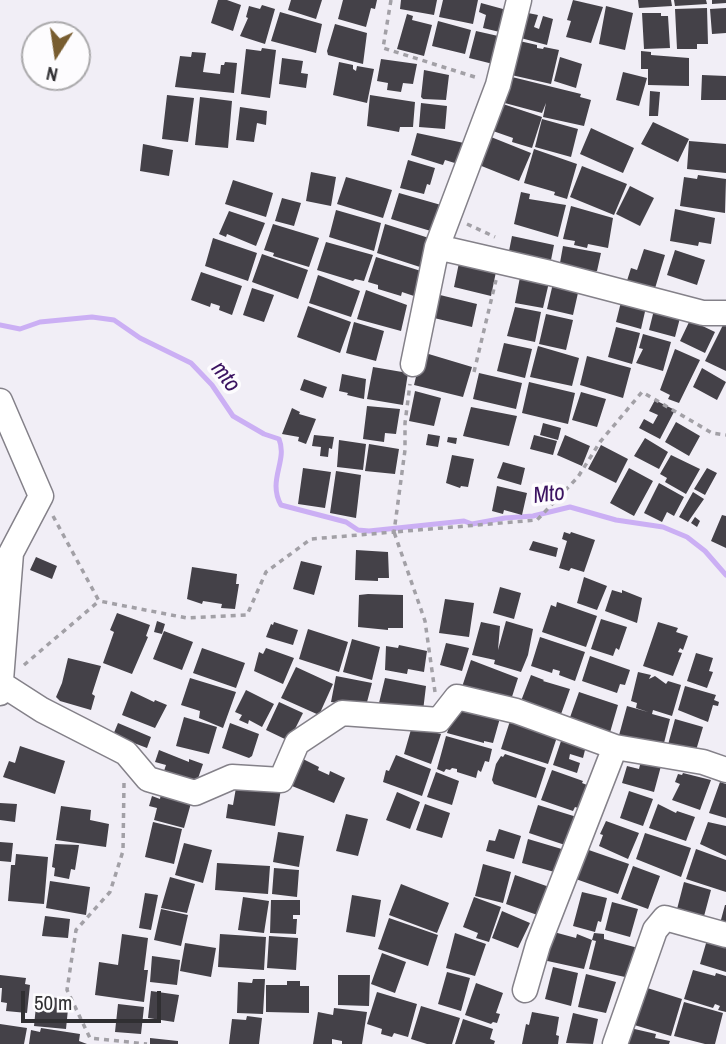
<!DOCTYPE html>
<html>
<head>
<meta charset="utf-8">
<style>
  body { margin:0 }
  #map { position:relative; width:726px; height:1044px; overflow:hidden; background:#f1eef6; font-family:"Archivo Narrow",sans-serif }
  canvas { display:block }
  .north { position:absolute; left:21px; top:21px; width:70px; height:70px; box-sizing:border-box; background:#fdfcfe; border:2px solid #abaaac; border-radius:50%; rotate:192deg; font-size:19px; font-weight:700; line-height:28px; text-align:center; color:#302f32 }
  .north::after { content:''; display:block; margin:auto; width:24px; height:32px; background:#785d30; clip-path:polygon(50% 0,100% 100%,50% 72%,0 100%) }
  .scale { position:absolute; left:21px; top:991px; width:140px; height:32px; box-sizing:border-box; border:4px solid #302f32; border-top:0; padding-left:9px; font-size:21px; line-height:24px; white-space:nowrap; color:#302f32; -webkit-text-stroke:5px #fdfcfe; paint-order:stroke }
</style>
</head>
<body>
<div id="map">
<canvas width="726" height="1044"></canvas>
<div class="north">N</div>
<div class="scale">50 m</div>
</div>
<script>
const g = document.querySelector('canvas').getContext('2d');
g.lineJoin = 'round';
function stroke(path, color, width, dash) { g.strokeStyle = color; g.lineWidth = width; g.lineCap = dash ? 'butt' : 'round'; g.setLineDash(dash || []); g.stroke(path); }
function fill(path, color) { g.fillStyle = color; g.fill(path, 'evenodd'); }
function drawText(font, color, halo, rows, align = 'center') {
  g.font = font + ' "Archivo Narrow",sans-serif'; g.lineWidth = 7; g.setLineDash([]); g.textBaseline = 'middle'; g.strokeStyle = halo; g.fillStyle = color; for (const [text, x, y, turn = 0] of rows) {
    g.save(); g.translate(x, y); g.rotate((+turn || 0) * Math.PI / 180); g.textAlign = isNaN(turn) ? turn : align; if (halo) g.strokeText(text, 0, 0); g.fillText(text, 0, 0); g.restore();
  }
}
stroke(new Path2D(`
  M0,325L20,329L40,322L92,317L114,320L140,338L191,363L212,385L233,416L264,434L279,439C288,461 267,480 281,505L346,522L358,530L369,531L464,521L472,524L505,518L533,516L570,507L616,520L663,527L687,537L705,551L726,575`), '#cbaff4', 5);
fill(new Path2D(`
  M218,0H227L241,5L233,31L211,23Z
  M291,0H322L316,19L288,10Z
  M343,0H377L375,9L371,8L366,27L338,19Z
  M401,0H437L434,15L400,9Z
  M443,0H478L473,24L439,17Z
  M573,0L603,7L591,43L566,37L571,21L567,20Z
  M638,0H671L672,6L639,8Z
  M674,0H706L707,4L675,6Z
  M712,0H726V3L712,4Z
  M481,3L514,12L508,34L483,28L486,15L479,12Z
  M262,5L275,9L265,44L240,36L248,18L246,17L249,6L260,9Z
  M606,6L633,13L625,50L599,44Z
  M707,8L708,44H697V49H677L675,9Z
  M726,8V33L712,34L710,9Z
  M280,12L322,24L316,53L271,41Z
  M523,12L538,15L534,27L539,29L543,16L553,19L547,45L517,37Z
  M642,13H661V16H668L670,48L644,49Z
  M407,14L413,16L412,20L432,25L424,56L397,49Z
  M438,21L471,30L465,54L432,46Z
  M335,24L367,33L363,64L328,55L327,51Z
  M476,31L507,38L501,66L469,58Z
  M515,40L537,45V48L543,49L544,47L559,50L551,84L507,74Z
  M262,48L276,50L270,98L241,94L246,49L261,51Z
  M641,51L651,52V55L689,58V86L648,85V69H641Z
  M192,52L206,53L203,72L220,74L221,65H224L225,62L237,63L234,93L175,87L180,56L191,57Z
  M560,57L582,64L576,88L554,81Z
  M282,58L303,61L301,73L308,74L306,88L279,84Z
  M381,59L417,64L413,84L403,83L401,92L387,90L388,83L377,81Z
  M339,62L353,65V69L356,71L357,66L374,69L367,103L333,95Z
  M424,70L449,75L446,100L423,99L421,97Z
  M623,72L647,78L639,106L616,100Z
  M702,75L726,76V100H701Z
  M508,76L581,94L580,97L591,100L584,126L543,117L546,103L542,113L501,102Z
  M650,91L660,92L658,116H649Z
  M167,95L194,98L188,142L162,139Z
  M370,95L415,102L413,127H400L399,132L367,126Z
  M200,97L232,101L228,148L195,145Z
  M421,103L447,106L445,129L419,127Z
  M503,104L542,117L532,148L512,142L513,138L493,131Z
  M240,107L267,111L266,125L257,123L254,142L236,140Z
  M542,119L578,129L571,157L535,147Z
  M653,122L689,139L678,162L641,144Z
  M591,128L634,148L623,173L580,154Z
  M417,133L464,143L458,164L445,160L443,165L411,155Z
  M491,137L531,153L519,181L479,165Z
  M689,141L726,144V173L687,169Z
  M143,144L173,150L169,176L140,171Z
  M534,149L577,164L567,199L554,195L555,192L524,183Z
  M408,160L435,168L430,185L427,184L424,194L400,188Z
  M582,166L627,184L614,215L570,197Z
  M311,172L336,177L331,206L306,201Z
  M698,175L726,179L725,213L680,206L684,177L697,179Z
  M346,177L392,190L383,218L337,204Z
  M233,180L273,193L266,217L225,204Z
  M630,186L654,198L640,226L616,214Z
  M521,192L530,194L529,199L566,205L558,237L514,224Z
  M399,193L441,205L434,232L391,219Z
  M282,198L301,203L294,226L275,221Z
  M571,206L613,218L608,248L588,244L587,248L574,245L575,241L563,239Z
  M675,209L715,218L711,244L699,242L698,246L670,241Z
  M336,210L381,223L374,251L329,237Z
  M229,211L265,223L256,246L227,234L226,237L219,234Z
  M273,224L319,238L309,267L273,256L274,253L264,250Z
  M385,224L432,239L423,268L377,253Z
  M512,236L554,245L549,270L507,261Z
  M213,238L257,253L248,281L205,266Z
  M326,242L373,255L364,281L355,279L353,281L317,270Z
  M563,246L601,253L597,271H593L591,281L558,274Z
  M644,249L665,255L653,295L625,287L631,268L637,270Z
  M675,250L705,260L697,285L667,275Z
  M262,254L308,270L298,299L252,282Z
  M376,257L421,271L414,296L402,292L401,296L378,289V285L368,282Z
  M460,258L497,267L491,296L454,287Z
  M201,272L242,286L232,315L219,310L220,306L211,303L210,307L191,300Z
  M521,272L550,278L543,308L515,303Z
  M318,275L360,291L351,317L309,303Z
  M554,279L580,284L573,315L547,309Z
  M252,288L274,295L264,322L243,315Z
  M366,290L407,305L401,331L357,319Z
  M440,295L477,304L472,327L434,318Z
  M622,298L647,303L641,329L616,322Z
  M308,306L351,322L340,353L297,337Z
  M515,307L541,312L535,342L507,336Z
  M654,310L680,318L675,337L649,330Z
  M546,314L573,320L566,350L539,344Z
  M726,319V371L705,361Z
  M690,320L715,332L705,353L680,341Z
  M354,322L384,331L376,361L346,353Z
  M616,327L640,333L632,364L608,357Z
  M643,334L671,342L663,371L636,363L643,349L639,348Z
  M504,343L532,349L525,378L497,371Z
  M538,346L579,358L572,386L530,377Z
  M675,349L700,360L679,403L668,399L670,395L660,390Z
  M422,352L472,367L463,397L414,385Z
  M587,356L631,368L623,398L580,385Z
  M373,367L408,373L403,405L367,399Z
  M702,368L726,382L717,400L693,387Z
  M479,373L522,383L516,409L473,399Z
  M342,374L366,379L364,399L347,395L348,393L339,391Z
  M304,379L327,387L323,398L300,390Z
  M529,382L575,393L568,424L522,413Z
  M415,391L441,398L434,426L409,421Z
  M581,392L606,399L597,427L572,420Z
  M655,400L675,410L660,439L639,428L644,419L653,424L658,415L649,411Z
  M367,406L400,409L396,434L385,433L384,442L363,439Z
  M471,407L517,416L509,446L463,436Z
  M292,408L300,412L299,414L316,419L306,444L298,441L299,437L282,434Z
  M676,422L700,436L689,456L665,442Z
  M543,423L561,428L558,440L540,435Z
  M428,434L440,436L438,447L426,445Z
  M314,435L334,437L332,449L329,448L328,457L320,456L321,447L312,446Z
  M534,435L557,441L553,455L530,449Z
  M565,435L590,446L582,466L557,455Z
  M448,437L457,438L456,444L447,442Z
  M645,438L668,452L659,469L634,456Z
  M339,440L366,444L363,470L337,467Z
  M369,444L399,449L395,474L365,471Z
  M601,445L628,459L616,483L588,469Z
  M452,455L474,459L468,487L461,486L460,488L446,483Z
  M671,455L700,469L686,494L665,482L667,478L660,474Z
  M503,462L525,468L521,485L497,478Z
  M303,468L331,472L325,508L298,504Z
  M629,468L653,481L634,516L610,503Z
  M707,468L717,473L705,495L694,489Z
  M336,471L361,475L356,518L330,513Z
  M659,483L684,497L674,516L667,512L662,522L644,513Z
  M497,486L527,493L522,515L504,510L503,514L492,511Z
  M693,492L704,499L688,522L679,517Z
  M722,515L726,516V548L711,541Z
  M695,517L700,521L697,527L691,523Z
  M564,532L570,534L571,532L595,540L584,572L571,568L569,571L559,568L567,541L562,539Z
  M533,541L558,548L556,557L529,550Z
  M356,550L388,552L389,578H378V581L355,580Z
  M36,557L57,566L52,579L30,570Z
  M301,561L322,566L314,595L293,589Z
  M192,567L237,574L236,584H239L235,609L221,608L222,604L203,601L202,604L187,599Z
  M584,577L607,586L597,610L577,603Z
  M500,587L521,593L514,619L493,613Z
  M612,590L622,593V590L642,598L637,623L605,611Z
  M368,594L403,595V628H388V630L358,627L359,595Z
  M445,599L474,603L469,637L439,633Z
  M557,602L597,616L586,647L542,632L551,605L556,607Z
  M117,613L150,625L146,636L148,637L132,674L103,663L114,632L110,630Z
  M601,619L627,627L619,650L616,648L613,656L591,649Z
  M157,621L165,624L162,634L154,632Z
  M506,621L533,629L528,655L521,672L494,664L495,660L472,655L481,622L500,626L498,650Z
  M274,622L298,630L293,645L266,637L271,624L273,625Z
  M658,622L678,628L676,632L688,636L683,650L680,648L678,652L682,653L673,676L643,666Z
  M308,629L348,642L339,672L299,659Z
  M164,631L193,642L182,670L153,659Z
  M540,637L585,652L575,681L559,675L560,671L553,669L552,673L531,666Z
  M352,639L380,647L372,680L343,672Z
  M446,643L469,648L462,671L440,665Z
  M399,645L427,651L424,672L408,669L407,674L385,670L386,646L398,648Z
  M202,648L245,663L236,688L193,673Z
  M266,648L294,658L283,684L254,671L259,652L263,654Z
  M696,653L713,658L709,671L713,672L707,688L687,681Z
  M590,656L630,670L625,685L620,684L617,693L582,681Z
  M68,658L101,666L92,694L95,696L91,710L60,701L56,697L62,683Z
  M471,660L518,678L510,703L461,690Z
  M296,667L333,684L319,715L281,698Z
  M638,672L651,675L649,679L655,676L666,684L668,681L681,685L672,716L653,710L652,714L670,719L662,751L618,739L627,706L648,712L636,708L637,703L631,701Z
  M531,675L544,680L543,681L570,689L560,717L521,701Z
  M336,676L372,683L366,706L331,702Z
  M190,678L236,692L223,728L199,718L200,711L181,705Z
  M385,678L426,686L423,711L401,704L400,707L379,703Z
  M685,686L716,695L714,700L719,702L718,706L713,705L708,722L678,710Z
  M246,690L274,704L262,727L249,720L248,724L239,720L242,715L235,712Z
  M131,691L154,702L155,700L167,705L155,728L122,715Z
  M579,692L618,705L609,736L568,723Z
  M279,702L303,713L289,741L266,730Z
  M457,704L500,718L493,743L484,741V743L447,733Z
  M184,717L217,727L209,754L176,746Z
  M675,719L703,727L694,757L666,752Z
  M510,721L557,737L548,764L501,749Z
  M118,723L151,737L147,748L113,735Z
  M230,723L259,734L252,756L249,758L222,748Z
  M412,726L441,734L431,764L404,754Z
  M446,736L492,749L489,762L485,761L481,772L478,770L476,778L457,772V769L452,768L450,770L446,769L444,772L437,769Z
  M562,738L586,746L583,758L570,754L569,759L580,763L577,773L553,765Z
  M20,746L65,761L55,794L3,777L9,761L15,763Z
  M159,750L189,762V759L203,764L194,790L161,780L166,765L155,762Z
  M505,754L546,768L536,798L494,784L492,780L496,764L501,756L503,757Z
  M396,755L431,769L422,796L383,782L386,770L389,771Z
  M303,759L319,767L318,770L329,775L330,771L345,778L334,803L292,786Z
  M641,761L661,766L654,792L622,783L627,766L639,769Z
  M552,770L583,781L582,783L592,787L584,810L575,807L573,811L541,800Z
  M436,772L459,781L452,805L427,797Z
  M683,773L711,780L700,810L672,800L680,784L675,782L678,774L682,775Z
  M237,782L281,789L275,826L226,818L228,804L233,805Z
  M720,782L726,784V818L709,813Z
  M162,788L193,796L184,828L154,820L157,808L149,806L152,796L160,799Z
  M629,791L653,799L643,826L620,818Z
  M397,792L420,802L410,829L386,820Z
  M0,803L17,804L15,822L0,820Z
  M425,804L450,813L442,838L416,830Z
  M658,804L676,813L677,811L695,817L686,841L649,828Z
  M538,805L580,818L574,848L529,833Z
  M61,806L91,810L90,820L109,824L106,847L56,840Z
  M346,814L368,819L358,856L336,851Z
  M606,821L639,833L628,859L599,846L603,835L600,834Z
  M153,822L182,829L174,864L145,857Z
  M708,822L726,826V856L700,844Z
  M499,829L521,836L514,859L486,851L489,840L495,841Z
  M278,832L304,836L299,867L273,862Z
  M645,833L691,848L681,877L636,859Z
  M528,839L565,850L558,873L522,863Z
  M0,842L13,843L11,862L0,861Z
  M184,843L212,850L203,883L175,875Z
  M55,844L79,845L75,870L71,869L69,879L54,876L55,868L52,867Z
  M583,848L629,864L618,894L573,878Z
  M696,849L726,860V892L686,879Z
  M16,854L48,857L44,904L8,901L11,865H15Z
  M217,863L270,866L268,894L215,890Z
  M483,864L511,872L503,903L475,896Z
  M633,866L660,876L648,909L621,899Z
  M274,868L299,870L297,897L272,894Z
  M515,875L555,889L546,918L506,904Z
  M170,877L195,884L187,913L161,908Z
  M50,881L90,887L86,915L46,908Z
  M684,882L711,890L703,920L676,913Z
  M401,884L449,903L437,933L389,915Z
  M582,892L607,898L601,922L598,921L595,932L573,926Z
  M145,893L158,895L151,930L139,928Z
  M352,895L381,900L375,937L346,932Z
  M243,897L269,901L264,933L238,930Z
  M474,897L501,907L489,942L476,938L478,933L463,927Z
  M271,900H300V915H293V919H297L296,934L270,933Z
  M612,902L638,909L630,937L605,930Z
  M725,905H726V929L719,927Z
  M161,909L188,915L181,946L154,940Z
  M502,911L530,923L518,948L492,938Z
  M45,916L70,919L68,938L42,936Z
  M389,918L438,935L428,966L378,949Z
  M550,931L576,938L577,934L592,940L594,933L604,934V939L642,949L634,979L589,969L596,941L592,940L584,969L543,960Z
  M455,933L486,944L475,976L446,968Z
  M709,933L726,938V972L700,964Z
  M122,934L148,938L144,970H148L144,1002L95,995L99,962L118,965Z
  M220,934L266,937L264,970L218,967Z
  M269,936L298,938L296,970L267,968Z
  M185,943L216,948L211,977L180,971Z
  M382,953L406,962L395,993L371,984Z
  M152,956L180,960L177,985L150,982Z
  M553,967L578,973L571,1006L545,999Z
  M693,970L715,976L716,973L726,976V1012L718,1010L720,1006L715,1004L713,1008L684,999Z
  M447,972L470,978L461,1011L438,1004Z
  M586,974L616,982L606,1013L578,1007Z
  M0,975L26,978L25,984L30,985L27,1013L6,1011L7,1003L1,1002L2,988H0Z
  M338,975H370L369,1006L338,1005Z
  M253,979H265L263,1014L237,1013L238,982L252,983Z
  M287,981H300V986H309V1013L266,1012V985H287Z
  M476,983L503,993L496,1013L500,1014L497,1023L493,1022L491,1024L465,1015Z
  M641,986L682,999L671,1036L631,1024Z
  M151,991L179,995L174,1022L148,1018Z
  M377,992L417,1004L408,1037L394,1033L392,1037L381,1034L382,1029L367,1024Z
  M37,996L69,999L66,1029L34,1026Z
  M684,1002L723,1013L715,1044H705L674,1036Z
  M118,1004L144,1007L141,1034L115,1032Z
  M421,1006L460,1018L452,1044H427L411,1039Z
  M334,1008L367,1012L362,1044H342V1041L332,1039V1044H313L318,1012L333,1015Z
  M532,1012L559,1017L556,1035L559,1036L558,1044H522L526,1024L529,1025Z
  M573,1013L598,1019L593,1044L566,1043Z
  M247,1016L262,1018L259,1044H229L232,1019L246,1020Z
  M463,1019L493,1029L490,1039L495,1041L494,1044H455Z
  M0,1024L27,1028L24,1044H0Z
  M626,1027L656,1034L655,1038L670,1041L669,1044H623Z
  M41,1028L80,1034L79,1041L87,1044H29L31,1030L40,1032Z
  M150,1038L178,1041V1044H150Z`), '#444148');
const minor = new Path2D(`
  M437,247L550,273L703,313H726
  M413,364L437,247L498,85L519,0
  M0,401L41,496L11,553L0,693
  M0,683L42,710L126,753L148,779L195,793L232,777L281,780L297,743L342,713L439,720L457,697L516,711L615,747L703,762L726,770
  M525,990L538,945L615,747
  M615,1044L655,930L665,918L726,935`);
stroke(minor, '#848189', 27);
stroke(new Path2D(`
  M391,0L383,48L478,78
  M467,224L495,237
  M474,372L496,280
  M53,516L99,601L187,618L247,615L266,572L311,539L394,532L405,450V423L410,384
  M24,665L99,601
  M435,692L425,621L394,532L537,520L578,477L600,442L642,392L712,433L726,435
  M124,783L123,851L110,892L76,930L67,990L90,1038L147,1044`), '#a2a0a6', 3.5, [5, 5]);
stroke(minor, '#fff', 24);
drawText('italic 23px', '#3b1361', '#fdfcfe', [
  ["mto",225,377,52],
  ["Mto",549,495,-7]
]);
</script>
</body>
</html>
